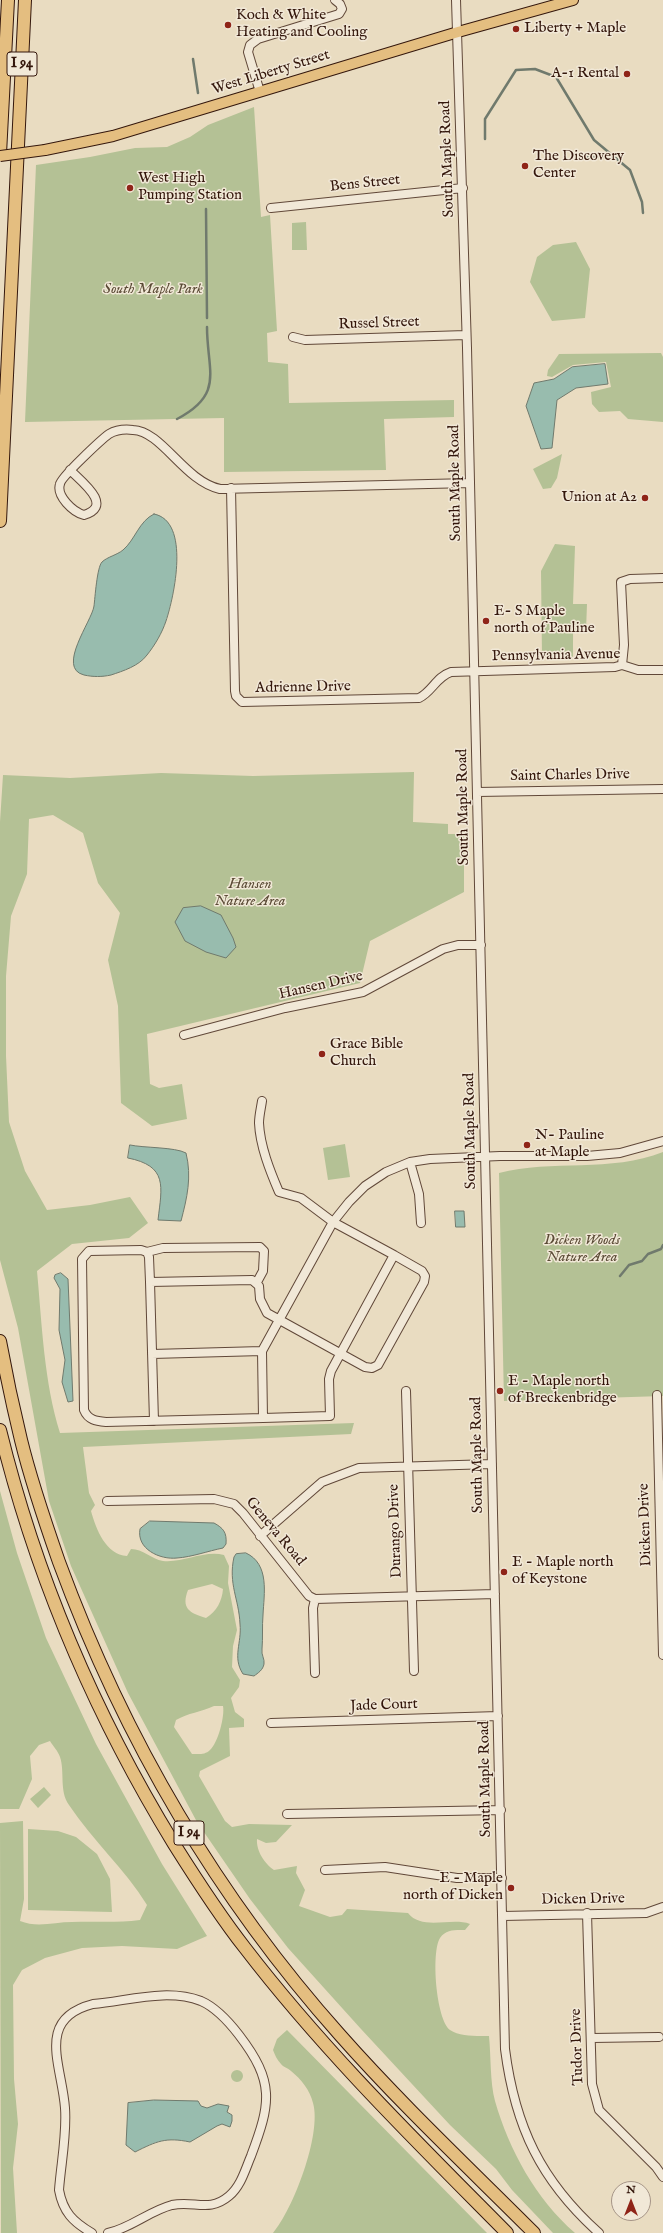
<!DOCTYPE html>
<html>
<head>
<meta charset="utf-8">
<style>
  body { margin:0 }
  #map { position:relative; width:663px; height:2233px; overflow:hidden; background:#e9dcc1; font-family:"IM FELL English",serif }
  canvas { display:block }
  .north { position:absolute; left:611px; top:2181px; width:40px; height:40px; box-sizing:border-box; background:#f1e8d7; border:1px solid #a59486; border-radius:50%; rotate:0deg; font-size:11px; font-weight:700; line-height:16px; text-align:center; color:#34170c }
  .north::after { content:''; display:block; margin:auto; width:14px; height:18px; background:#8f2418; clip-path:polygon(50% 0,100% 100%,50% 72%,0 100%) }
</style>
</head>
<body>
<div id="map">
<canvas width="663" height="2233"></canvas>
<div class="north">N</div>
</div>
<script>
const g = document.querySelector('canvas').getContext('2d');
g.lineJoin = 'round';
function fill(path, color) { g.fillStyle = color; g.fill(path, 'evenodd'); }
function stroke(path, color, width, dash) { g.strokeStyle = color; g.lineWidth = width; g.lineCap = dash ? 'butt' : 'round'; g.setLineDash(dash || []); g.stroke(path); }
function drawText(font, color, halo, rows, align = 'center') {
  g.font = font + ' "IM FELL English",serif'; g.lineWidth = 3; g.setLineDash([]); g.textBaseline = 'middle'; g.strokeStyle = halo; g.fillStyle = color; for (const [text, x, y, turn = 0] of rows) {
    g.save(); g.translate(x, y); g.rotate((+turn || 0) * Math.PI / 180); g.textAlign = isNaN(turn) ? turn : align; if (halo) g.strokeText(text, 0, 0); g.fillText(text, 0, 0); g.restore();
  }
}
fill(new Path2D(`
  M254,107L261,217L270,215L277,331L267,333L268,362L288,364L289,403L454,400V417L384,419L386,470L224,472V418L25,422L36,165L90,157L135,148L167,147L190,137L208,125Z
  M306,222L307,250H292V223Z
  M576,242L590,269L585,318L552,321L530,282L537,257L553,245Z
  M661,353L663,357V422L628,419L620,411L599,412L592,404L591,392L611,387L606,362L573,365L552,377L547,376L548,370L559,354Z
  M562,454L557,478L551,488L543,489L533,469Z
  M555,544L575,546L573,604H587L586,631L573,632V657H542L541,571Z
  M414,772L413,822L448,824V834H464V892L370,941L360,983L147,1034L150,1084L159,1088L182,1084L187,1119L152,1126L121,1103L118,1006L108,960L120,913L98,883L83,833L53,815L29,819L27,874L11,916L6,976V1056L9,1122L25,1171L47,1210L90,1205L130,1197L148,1223L129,1238L72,1244L37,1271C42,1325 44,1382 60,1433L354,1423L351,1434L83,1447L89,1493L95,1505L91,1511C96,1529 106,1555 127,1556L131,1549C143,1549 151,1559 163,1561C184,1563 204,1550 224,1555L229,1566L228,1583L237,1630L233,1646L232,1667L240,1680L239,1687L231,1698L235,1712L244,1719V1727L229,1728L230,1756L200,1771L199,1776L225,1821L232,1827L249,1824L292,1825L276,1842L266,1843L257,1839C256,1851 265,1864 274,1870L297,1866L296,1873L305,1890L299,1906L330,1917L342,1915L347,1909L408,1913C422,1931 451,1917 470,1924L465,1930C456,1930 446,1929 440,1938C431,1952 436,2019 450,2030C460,2037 478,2036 489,2036C491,2056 490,2083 495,2101C509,2150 536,2199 575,2233H553L512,2190L496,2169L450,2125L361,2029L288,1948L250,1899L197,1822L128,1693L71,1566L49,1501L18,1328L0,1260V822L3,775L70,778L161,773L253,776ZM212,1584L223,1589C222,1601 217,1611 206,1618C189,1613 181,1608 188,1590ZM214,1706H223C225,1716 218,1743 210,1750C205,1755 199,1754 192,1754L174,1727L176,1720C188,1713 201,1712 214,1706Z
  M345,1144L350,1177L328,1180L323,1148Z
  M663,1152V1396L504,1401L499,1173C552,1159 611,1173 663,1152Z
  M0,1491L17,1553L46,1638L96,1744L162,1864L207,1936L177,1949L122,1946L82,1948L45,1958L22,1970L13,1985L14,2079L18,2124L13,2168L17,2233H1L0,1823L23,1821L24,1899L20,1921C37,1928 55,1922 72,1922C96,1921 117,1923 140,1920L147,1905C125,1869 92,1840 69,1805C59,1791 65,1772 60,1757C58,1751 53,1746 50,1741L39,1745L30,1756L32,1779L19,1809H0Z
  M44,1787L51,1795L38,1808L30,1799Z
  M28,1829L58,1831L76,1837L97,1854L110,1879L112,1912L28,1910Z
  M287,2030L487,2233H273C293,2210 322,2134 313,2103C310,2090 301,2079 291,2071C288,2068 283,2067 281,2064C277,2060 275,2055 273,2050L277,2039Z
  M231 2076a6 6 0 1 1 12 0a6 6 0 1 1-12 0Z`), '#b4c195');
const water = new Path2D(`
  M605,364L608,384L576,388L557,400L552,448L541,449L526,406L534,383L554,379L572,367Z
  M154,514C191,521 174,597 166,621C162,633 155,645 147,655C139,666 123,671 111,675C102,677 93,677 84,675C56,668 92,621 94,606C95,598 97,567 102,562C107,557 117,555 123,550C135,540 139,521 154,514Z
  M201,906L221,915L233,938L236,947L226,958L206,952L185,941L175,922L183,908Z
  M130,1145C144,1148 175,1147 186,1153C192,1177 187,1198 181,1221L158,1220C162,1186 168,1166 128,1158Z
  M455,1211H464L465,1227H456Z
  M61,1273L68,1279L73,1401L68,1402L62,1382L65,1360L59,1330L60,1289L54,1278L55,1275Z
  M150,1521L214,1523C223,1528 227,1532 226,1544L223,1548C208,1551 192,1557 177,1558C160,1560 136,1549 140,1529Z
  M246,1553C270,1564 264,1594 263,1615C262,1626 263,1638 262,1649C261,1655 265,1659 264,1664C263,1670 258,1673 254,1676L243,1674C232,1657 242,1643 240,1624C239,1599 228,1584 234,1557L236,1554Z
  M154,2100L198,2101L201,2106L207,2108L218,2104L229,2106L227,2112L232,2115V2121L230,2127L222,2124L217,2126L190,2142C166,2137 157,2141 135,2152L126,2145L128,2103Z`);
fill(water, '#98bcae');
stroke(water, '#707a6d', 1);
stroke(new Path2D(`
  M193,59L198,93
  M485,139V119L516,70L535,69L556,77L594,140L630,170L642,202L643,213
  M587,157H614
  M206,209L207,318
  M177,419C225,394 207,371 207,327
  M620,1276L629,1265L642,1261L648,1254L661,1249L663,1245`), '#707a6d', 2.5);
const minor = new Path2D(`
  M456,0L467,348L505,2049C515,2127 541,2181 599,2233
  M260,92L248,52L250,45L258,39L339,14L342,9L340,4L335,0
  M271,208L463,188
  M293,337L305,340L466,335
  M70,470C82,482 114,506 84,515C73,512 56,496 60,484C61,477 102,439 109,434C116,430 125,429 133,430C162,431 184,481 220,489L470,483
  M231,488L235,691L236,696L242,702L419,698C432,692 436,677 451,672L615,667L622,665L638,670H663
  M622,665L624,645L621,582L630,579L663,578
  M477,792L663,789
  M184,1035L285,1008L363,992L443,949L458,945H481
  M262,1101C261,1108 259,1116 259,1123C260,1146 270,1171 279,1192L301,1198L333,1222L394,1255L331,1371L329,1379L330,1416L263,1418L262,1351L333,1222L349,1202L365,1186L386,1172L410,1162L430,1159L500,1156H587L620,1153L663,1141
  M410,1162L419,1194L421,1223
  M147,1252L163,1248L260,1247L264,1251L263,1271L257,1282
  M150,1282L154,1421
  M152,1354L262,1351
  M406,1391L414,1671
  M657,1395L663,1655
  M263,1418L106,1422C96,1421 88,1420 84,1410L82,1259L89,1251L141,1250L147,1252L149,1257L150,1282L252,1280L259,1286L260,1299L267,1313L365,1367L372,1368L378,1365L424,1282L425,1276L422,1271L394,1255
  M107,1501L214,1499L234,1504L243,1513L309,1596L315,1599
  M260,1536L322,1482L359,1468L492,1464
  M315,1599L495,1594
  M315,1599L313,1608L315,1673
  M271,1723L498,1716
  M287,1814L501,1810
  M325,1870L385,1867L457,1878H502
  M587,1913L592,2084L599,2110L656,2167L663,2177
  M503,1916L646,1913L663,1907
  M592,2038L659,2037
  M92,2233C73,2222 63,2212 59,2190C61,2163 67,2135 65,2108C62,2065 35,2019 93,2004C128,2001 167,1988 201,2001C217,2008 229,2022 239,2035C275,2082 271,2103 251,2156C245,2170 241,2186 229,2196C209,2213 194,2200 172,2205C149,2211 131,2228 108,2233`);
const major = new Path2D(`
  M45,150L113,136L458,32L573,0`);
const highway = new Path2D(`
  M0,154L8,0
  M0,521L25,0
  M0,1341C6,1374 13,1407 21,1440C31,1481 45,1522 59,1562C123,1736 217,1897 340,2035C401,2104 469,2168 534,2233
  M0,1430C36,1577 95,1715 174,1844C196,1879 219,1915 245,1948C324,2051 416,2141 507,2233`);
stroke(minor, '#614839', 10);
stroke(major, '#34170c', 12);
stroke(highway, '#34170c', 14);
stroke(minor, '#f1e8d7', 8);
stroke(major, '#e4be80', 10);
stroke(highway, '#e4be80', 12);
const majorBridge = new Path2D(`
  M0,156L45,150`);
stroke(majorBridge, '#34170c', 12, []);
stroke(majorBridge, '#e4be80', 10);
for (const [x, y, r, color] of [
  [228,25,4,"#8f2418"],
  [516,29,4,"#8f2418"],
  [627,74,4,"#8f2418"],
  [525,166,4,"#8f2418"],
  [130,188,4,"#8f2418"],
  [645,498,4,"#8f2418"],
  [486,621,4,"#8f2418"],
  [322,1054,4,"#8f2418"],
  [527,1145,4,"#8f2418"],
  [500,1391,4,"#8f2418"],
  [504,1572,4,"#8f2418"],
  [511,1888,4,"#8f2418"]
]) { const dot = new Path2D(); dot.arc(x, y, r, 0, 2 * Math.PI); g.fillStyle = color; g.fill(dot); stroke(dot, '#f1e8d7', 1.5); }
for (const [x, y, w] of [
  [22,64,30],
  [189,1833,30]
]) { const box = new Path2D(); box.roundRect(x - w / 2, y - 12, w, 24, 3); g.fillStyle = '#f1e8d7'; g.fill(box); stroke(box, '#34170c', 1); }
drawText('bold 14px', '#34170c', null, [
  ["I 94",22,64],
  ["I 94",189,1833]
]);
drawText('15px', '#34170c', '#f1e8d7', [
  ["Koch & White",236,16],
  ["Heating and Cooling",236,33],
  ["Liberty + Maple",524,29],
  ["A-1 Rental",619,74,"right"],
  ["The Discovery",533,157],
  ["Center",533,174],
  ["West High",138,179],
  ["Pumping Station",138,196],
  ["Union at A2",637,498,"right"],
  ["E- S Maple",494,612],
  ["north of Pauline",494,629],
  ["Grace Bible",330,1045],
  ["Church",330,1062],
  ["N- Pauline",535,1136],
  ["at Maple",535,1153],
  ["E - Maple north",508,1382],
  ["of Breckenbridge",508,1399],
  ["E - Maple north",512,1563],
  ["of Keystone",512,1580],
  ["E - Maple",503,1879,"right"],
  ["north of Dicken",503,1896,"right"]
], 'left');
drawText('15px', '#34170c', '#f1e8d7', [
  ["West Liberty Street",271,73,-17],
  ["South Maple Road",448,159,-92],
  ["Bens Street",365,184,-6],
  ["Russel Street",379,324,-2],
  ["South Maple Road",456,483,-91],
  ["Pennsylvania Avenue",556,656,-1],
  ["Adrienne Drive",303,688,-1],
  ["Saint Charles Drive",570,776,-1],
  ["South Maple Road",464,807,-91],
  ["Hansen Drive",321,986,-13],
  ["South Maple Road",471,1131,-91],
  ["South Maple Road",478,1455,-91],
  ["Dicken Drive",646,1525,-92],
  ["Durango Drive",396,1531,-92],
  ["Geneva Road",275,1532,50],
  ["Jade Court",384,1706,-2],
  ["South Maple Road",486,1779,-91],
  ["Dicken Drive",583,1900,-1],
  ["Tudor Drive",578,2047,-92]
]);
drawText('italic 15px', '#5a4a35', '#f1e8d7', [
  ["South Maple Park",153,290],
  ["Hansen",250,885],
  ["Nature Area",250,902],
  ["Dicken Woods",582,1241],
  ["Nature Area",582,1258]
]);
</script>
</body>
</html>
